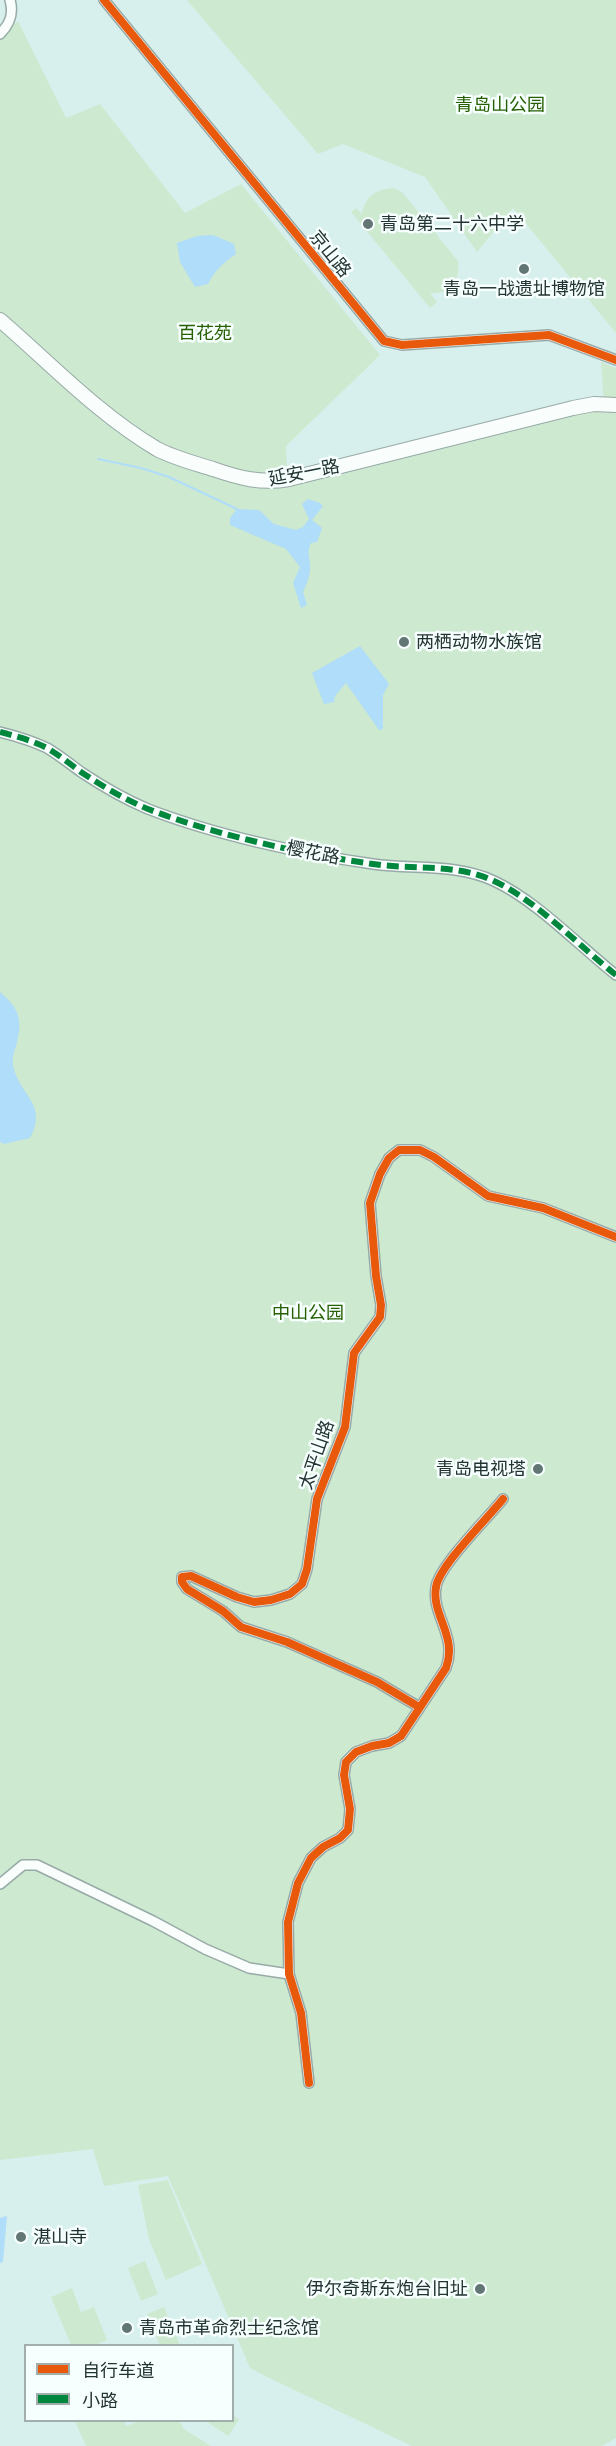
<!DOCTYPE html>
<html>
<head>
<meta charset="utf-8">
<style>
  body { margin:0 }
  #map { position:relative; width:616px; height:2446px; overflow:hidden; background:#d8f0ed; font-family:"Public Sans","Noto Sans SC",sans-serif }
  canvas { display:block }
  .legend { position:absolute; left:24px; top:2344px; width:210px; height:78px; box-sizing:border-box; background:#f6fffe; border:2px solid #a1aeac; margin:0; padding:8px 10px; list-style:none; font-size:18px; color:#223432 }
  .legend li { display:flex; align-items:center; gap:12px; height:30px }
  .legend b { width:30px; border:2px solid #a1aeac }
</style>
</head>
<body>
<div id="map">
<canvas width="616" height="2446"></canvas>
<ul class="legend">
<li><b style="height:8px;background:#e8590c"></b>自行车道</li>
<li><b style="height:8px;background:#00873e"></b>小路</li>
</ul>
</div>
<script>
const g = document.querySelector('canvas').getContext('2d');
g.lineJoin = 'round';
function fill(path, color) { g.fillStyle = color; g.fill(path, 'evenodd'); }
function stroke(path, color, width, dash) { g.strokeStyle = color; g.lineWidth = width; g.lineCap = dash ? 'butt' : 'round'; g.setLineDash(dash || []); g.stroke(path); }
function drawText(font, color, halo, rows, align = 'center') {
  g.font = font + ' "Public Sans","Noto Sans SC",sans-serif'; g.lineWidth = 5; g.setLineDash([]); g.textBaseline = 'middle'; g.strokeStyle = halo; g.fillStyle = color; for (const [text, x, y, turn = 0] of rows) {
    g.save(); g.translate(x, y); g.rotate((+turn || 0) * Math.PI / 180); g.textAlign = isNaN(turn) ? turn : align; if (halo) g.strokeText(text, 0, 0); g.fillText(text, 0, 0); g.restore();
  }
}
fill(new Path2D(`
  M187,0H616V333L513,208L477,252L425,177L343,144L318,154Z
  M18,21L66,118L100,104L185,213L241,184L380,355L286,446L287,469L290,476L604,404L601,362L616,368V2438L602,2446H412L267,2377L250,2368L168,2176L104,2186L93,2149L0,2160V38Z
  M394,188L403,193L458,261C461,280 449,295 430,293L437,302L430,308L351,212L356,208L362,214C365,196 376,189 394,188Z
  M168,2180L202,2264L166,2280L149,2239L138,2185Z
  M145,2261L158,2294L141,2301L128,2268Z
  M72,2288L81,2312L94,2307L107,2340L95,2345H71L51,2297Z
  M164,2307L180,2345H160L147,2314Z
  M233,2415L239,2420L228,2436L206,2421L232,2420Z
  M75,2421H124L126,2426L140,2421H179L184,2429L211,2446H86Z`), '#cde9d0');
fill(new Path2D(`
  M213,235L234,244L236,254C223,263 215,270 208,284L195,287L180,262L177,243L197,236Z
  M308,499L320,503L323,506L312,520L322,528L317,542L311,543C307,551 309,554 310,563C311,574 307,583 303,592L307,605L301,608L293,583L300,567L286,549L230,525V518L237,509L259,510L274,524L296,530L303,527L309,519L302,504Z
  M360,646L389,684L383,695V729L379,730L346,683L335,696L334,702L324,704L312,673Z
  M0,992C20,1009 23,1021 16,1046C14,1052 12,1058 13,1065C18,1094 49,1104 30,1138L4,1144L0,1142Z
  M7,2216L3,2262L0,2263V2218Z`), '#afddfa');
stroke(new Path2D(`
  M98,459L141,468L169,477L237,509`), '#afddfa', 2);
const street = new Path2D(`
  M104,0L384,341L402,345L549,335L616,360
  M0,34C10,24 14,14 10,0
  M0,732C16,736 33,741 47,748C59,755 70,764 81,772C102,786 124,799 148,809C215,835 302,854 373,864C413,870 456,863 494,881C537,901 578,945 616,975
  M419,1707L377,1682L287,1642L241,1627L223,1611L187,1589L182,1582V1577L191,1576L237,1597L254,1602L271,1600L290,1594L302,1584L307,1569L317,1499L345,1427L354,1353L380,1317L381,1305L376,1276L370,1203L380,1174L389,1158L399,1150H420L434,1157L488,1196L543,1208L616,1237
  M0,1884L23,1865H37L153,1921L205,1949L249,1968L289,1974
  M309,2083L301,2013L289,1974L288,1922L298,1883L311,1858L323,1847L340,1838L348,1830L350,1809L344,1775L346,1762L356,1752L372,1746L389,1743L401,1736L446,1668C458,1636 431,1615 436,1587C439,1566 488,1518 503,1499`);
const secondary = new Path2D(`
  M0,320C50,363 99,415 157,449C174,458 194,463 213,469C239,478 261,484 289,479L573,408L594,404L616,405`);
stroke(street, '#97aaa7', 12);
stroke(secondary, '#97aaa7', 16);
stroke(street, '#f9fdfc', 9);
stroke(secondary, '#f9fdfc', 14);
stroke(new Path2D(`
  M0,732C16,736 33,741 47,748C59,755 70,764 81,772C102,786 124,799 148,809C215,835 302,854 373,864C413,870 456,863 494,881C537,901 578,945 616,975`), '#00873e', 6, [12, 6]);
stroke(new Path2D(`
  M104,0L384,341L402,345L549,335L616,360
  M419,1707L377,1682L287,1642L241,1627L223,1611L187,1589L182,1582V1577L191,1576L237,1597L254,1602L271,1600L290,1594L302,1584L307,1569L317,1499L345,1427L354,1353L380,1317L381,1305L376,1276L370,1203L380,1174L389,1158L399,1150H420L434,1157L488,1196L543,1208L616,1237
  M309,2083L301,2013L289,1974L288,1922L298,1883L311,1858L323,1847L340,1838L348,1830L350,1809L344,1775L346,1762L356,1752L372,1746L389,1743L401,1736L446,1668C458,1636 431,1615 436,1587C439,1566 488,1518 503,1499`), '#e8590c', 8);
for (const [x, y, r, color] of [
  [368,224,6,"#627673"],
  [524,269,6,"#627673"],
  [404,642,6,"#627673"],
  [538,1469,6,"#627673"],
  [21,2237,6,"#627673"],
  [480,2289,6,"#627673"],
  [127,2328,6,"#627673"]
]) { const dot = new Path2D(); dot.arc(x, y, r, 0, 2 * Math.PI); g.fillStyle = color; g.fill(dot); stroke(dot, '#f6fffe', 2); }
drawText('18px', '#255f00', '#f6fffe', [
  ["青岛山公园",500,105],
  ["百花苑",205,333],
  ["中山公园",308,1313]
]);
drawText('18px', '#223432', '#f6fffe', [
  ["青岛第二十六中学",380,224],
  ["青岛一战遗址博物馆",524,289,"center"],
  ["两栖动物水族馆",416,642],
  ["青岛电视塔",526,1469,"right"],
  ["湛山寺",33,2237],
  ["伊尔奇斯东炮台旧址",468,2289,"right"],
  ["青岛市革命烈士纪念馆",139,2328]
], 'left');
drawText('18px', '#223432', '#f6fffe', [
  ["京山路",330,254,51],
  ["延安一路",304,473,-11],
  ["樱花路",313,853,11],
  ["太平山路",317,1455,-71]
]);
</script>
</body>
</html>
